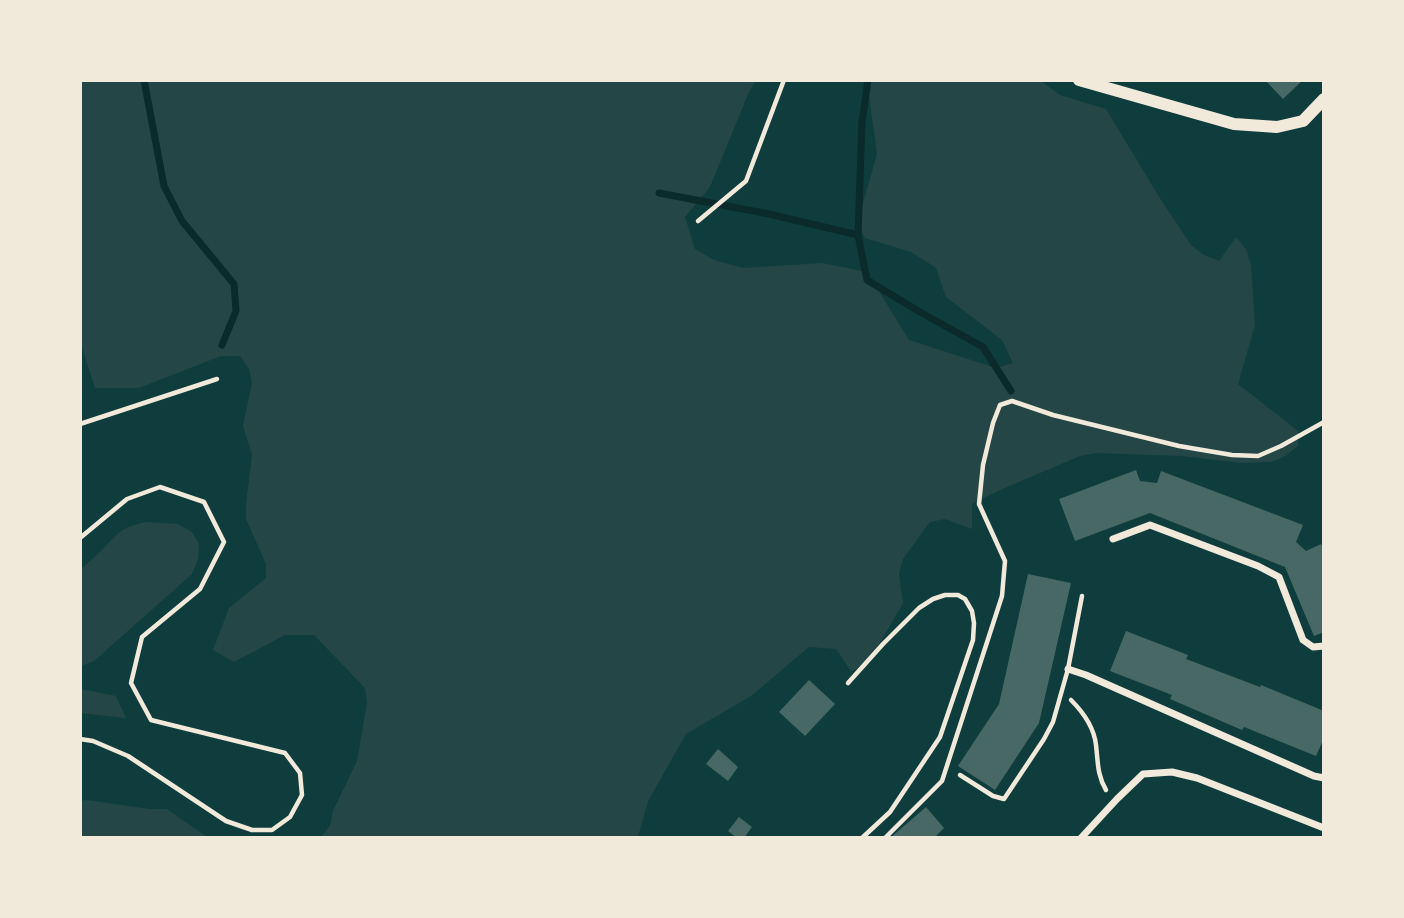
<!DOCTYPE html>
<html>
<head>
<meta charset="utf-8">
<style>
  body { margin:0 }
  #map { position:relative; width:1404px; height:918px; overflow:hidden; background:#0f3d3e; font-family:Karla,sans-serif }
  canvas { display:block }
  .frame { position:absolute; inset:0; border:82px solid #f1e9da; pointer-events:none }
</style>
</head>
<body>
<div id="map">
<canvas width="1404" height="918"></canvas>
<div class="frame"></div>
</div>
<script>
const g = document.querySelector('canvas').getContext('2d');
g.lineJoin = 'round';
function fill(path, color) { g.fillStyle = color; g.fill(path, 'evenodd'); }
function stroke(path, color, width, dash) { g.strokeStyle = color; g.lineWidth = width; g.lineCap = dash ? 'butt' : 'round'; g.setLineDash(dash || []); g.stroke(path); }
fill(new Path2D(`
  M80,81H756L749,92L710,187L685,217L695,249L714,260L743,268L822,263L867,272L909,340L996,368L1013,363L1002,340L946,297L936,268L911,252L865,238L857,224L877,154L867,81H1041L1060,95L1106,109L1161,200L1191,245L1204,255L1219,261L1236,237L1246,249L1251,265L1255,325L1238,384L1298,431V446L1285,456L1271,462L1241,463L1182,456L1096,453L1080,456L1000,490L972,504V529L945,519L930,522L903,559L899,574L903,603L866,667L851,671L836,649L809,647L751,696L686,734L648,801L638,837H321L330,826L333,811L357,761L367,703L365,688L314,635H285L234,662L213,650L229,608L266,578V564L246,519V504L252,455L243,426L252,383L249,369L240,356H221L139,388H95L80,341Z
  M146,522L178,524L192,532L199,544L198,559L192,574L94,661L81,666V569C88,562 96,556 103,549C119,532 122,527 146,522Z
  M81,689L116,696L126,718L81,713Z
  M86,800L150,809H167L207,837H81V801Z`), '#244646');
stroke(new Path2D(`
  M144,80L164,186L182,221L234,284L236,311L222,345
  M868,80L862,122L858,235L867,280L920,312L983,347L1011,391
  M659,193L769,214L858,235`), '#0a2a2b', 7);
fill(new Path2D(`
  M1265,80H1303L1283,99Z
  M1136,470L1140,481L1157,483L1161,471L1303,525L1296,542L1306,551L1321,544L1324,550V632L1314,636L1285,567L1150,513L1075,541L1059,499Z
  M1028,574L1071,583L1039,723L995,790L958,766L999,704Z
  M1126,631L1188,655L1186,659L1260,687L1261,685L1324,711V738L1316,756L1244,727L1242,730L1170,699L1172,695L1110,671Z
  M809,680L835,704L805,736L779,712Z
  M718,749L738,767L728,781L706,764Z
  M926,807L944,828L934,838H890Z
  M739,817L752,827L744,838H737L728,831Z`), '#486865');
stroke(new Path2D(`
  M848,683L883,644L919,608L933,599L945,595H958L965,599L972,611L974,623L973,640L940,737L890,812L862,838
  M1071,700C1083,712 1094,727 1096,745C1098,761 1097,775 1106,790
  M885,838L942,781L1002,596L1005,561L979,504L983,465L993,423L1000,405L1012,401L1053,415L1179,446L1232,455L1258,456L1281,446L1324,422`), '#f1e9da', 4.5);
stroke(new Path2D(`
  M698,221L746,181L784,80
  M80,424L217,379
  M80,538L127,499L160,487L204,502L224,542L200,589L142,637L131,683L151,720L285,753L300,773L302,795L290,817L272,830H252L226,821L128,756L93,741L80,739
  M960,775L993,796L1004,799L1044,739L1053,722L1068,669L1082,596`), '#f1e9da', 4.5);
stroke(new Path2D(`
  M1113,539L1150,525L1258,566L1279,577L1303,640L1313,647L1324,646
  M1068,669L1086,675L1314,776L1324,778
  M1081,838L1117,799L1143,774L1172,772L1197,778L1324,828`), '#f1e9da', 7);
stroke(new Path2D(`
  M1079,80L1234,124L1277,127L1303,121L1324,99`), '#f1e9da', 12);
</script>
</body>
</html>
